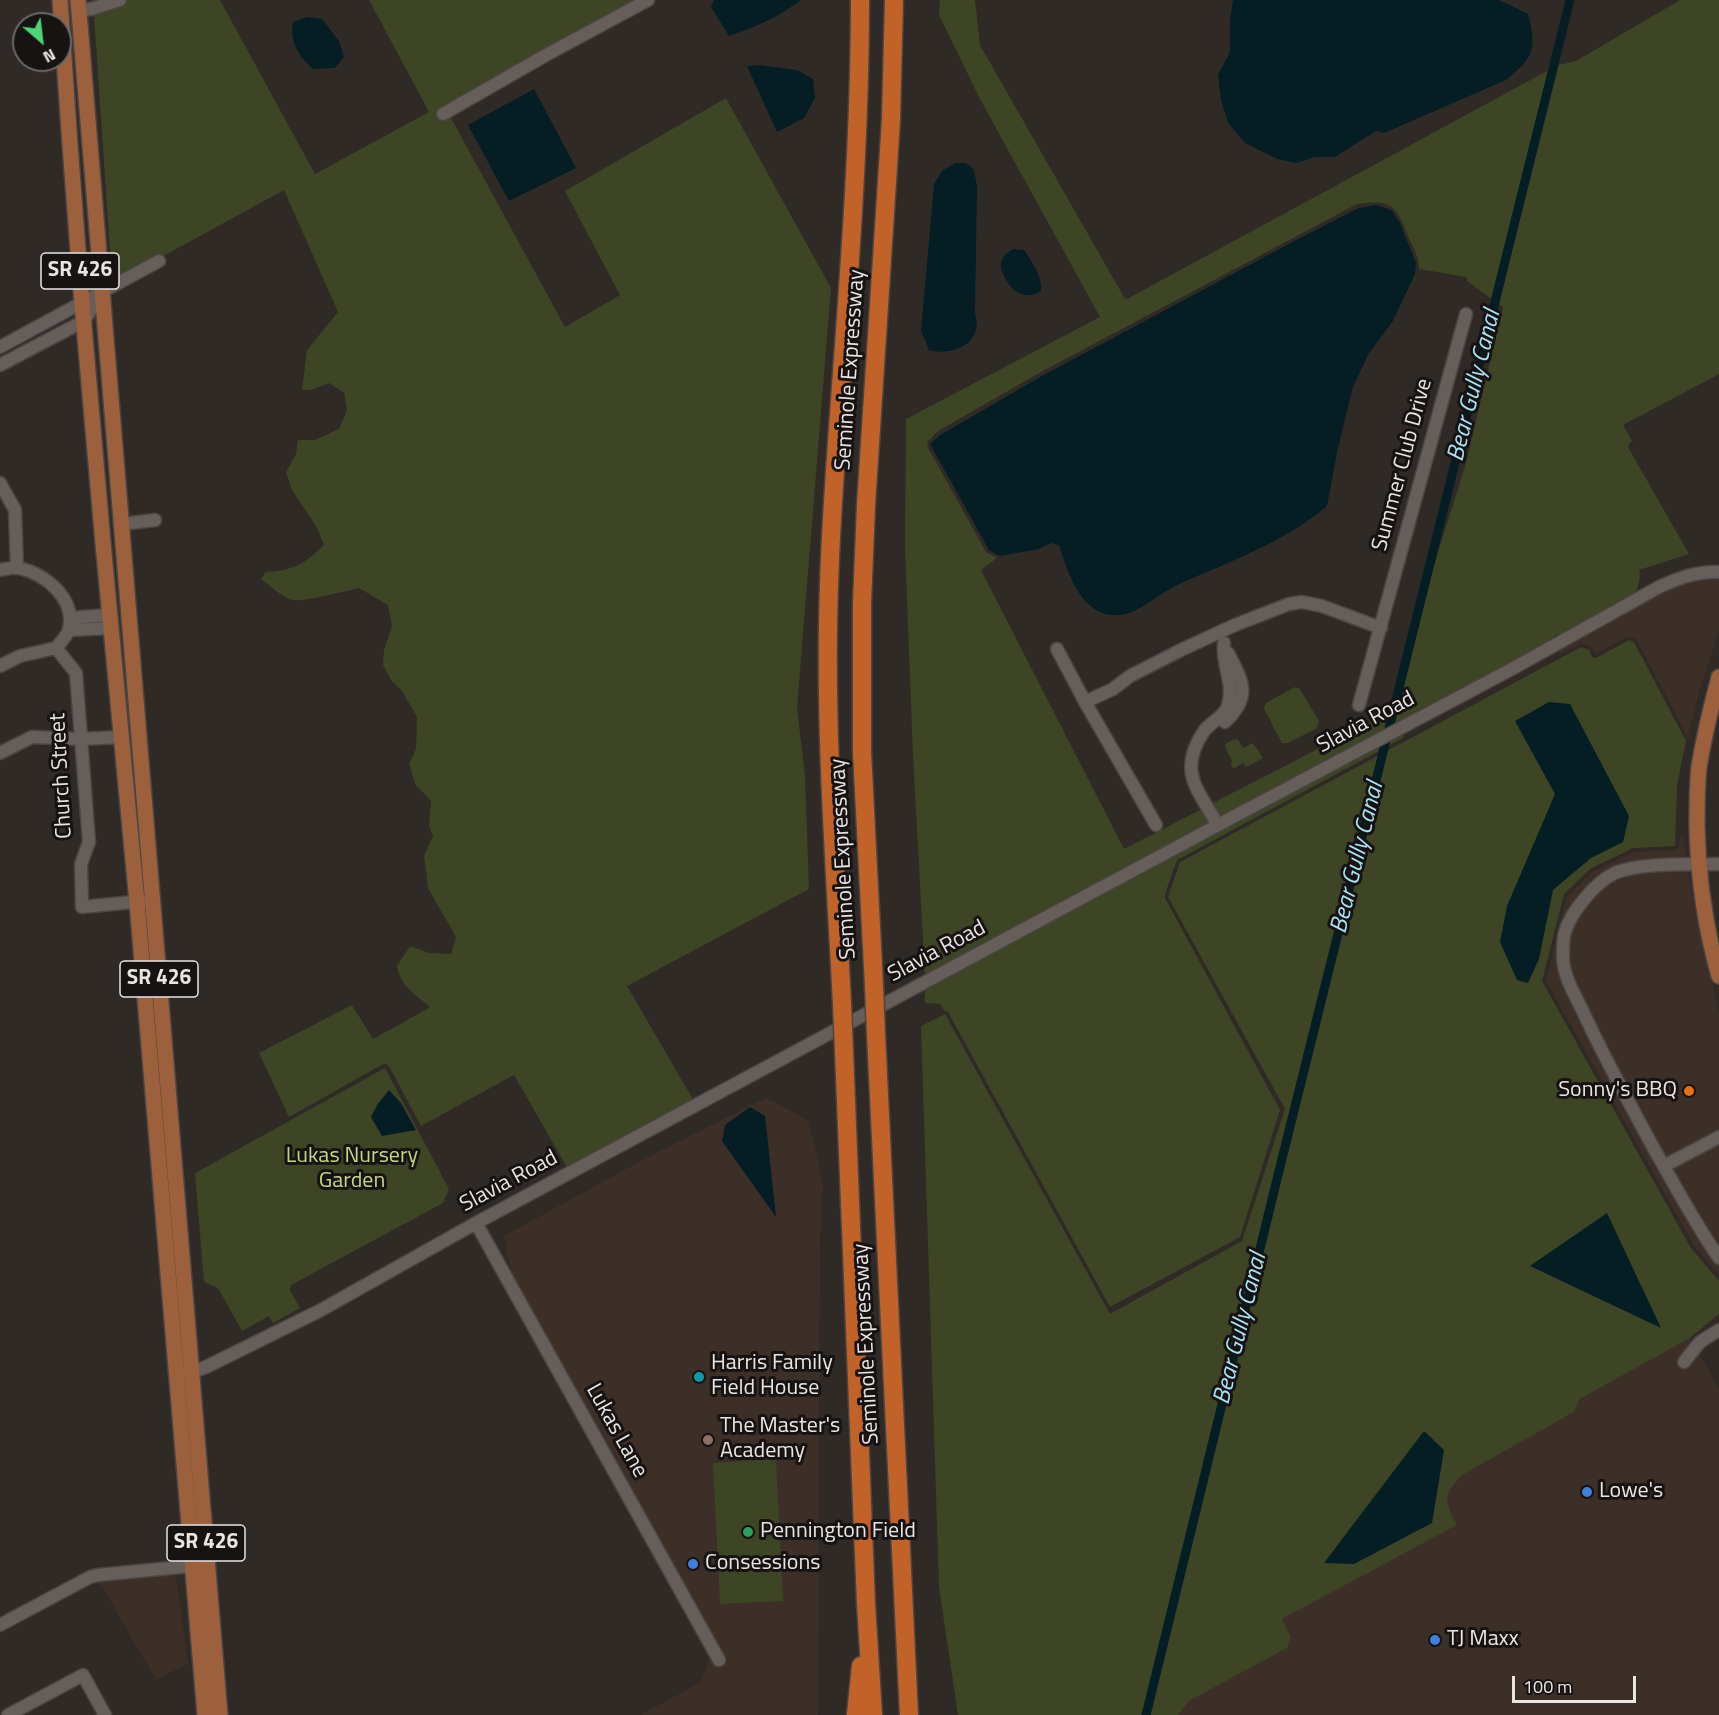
<!DOCTYPE html>
<html>
<head>
<meta charset="utf-8">
<style>
  body { margin:0 }
  #map { position:relative; width:1719px; height:1715px; overflow:hidden; background:#302a27; font-family:"Titillium Web",sans-serif }
  canvas { display:block }
  .north { position:absolute; left:12px; top:12px; width:60px; height:60px; box-sizing:border-box; background:#161312; border:2px solid #6a6766; border-radius:50%; rotate:152deg; font-size:16px; font-weight:700; line-height:24px; text-align:center; color:#e9e5e3 }
  .north::after { content:''; display:block; margin:auto; width:21px; height:27px; background:#4dd676; clip-path:polygon(50% 0,100% 100%,50% 72%,0 100%) }
  .scale { position:absolute; left:1512px; top:1676px; width:124px; height:27px; box-sizing:border-box; border:3px solid #e9e5e3; border-top:0; padding-left:8px; font-size:18px; line-height:21px; white-space:nowrap; color:#e9e5e3; -webkit-text-stroke:4px #161312; paint-order:stroke }
</style>
</head>
<body>
<div id="map">
<canvas width="1719" height="1715"></canvas>
<div class="north">N</div>
<div class="scale">100 m</div>
</div>
<script>
const g = document.querySelector('canvas').getContext('2d');
g.lineJoin = 'round';
function fill(path, color) { g.fillStyle = color; g.fill(path, 'evenodd'); }
function stroke(path, color, width, dash) { g.strokeStyle = color; g.lineWidth = width; g.lineCap = dash ? 'butt' : 'round'; g.setLineDash(dash || []); g.stroke(path); }
function drawText(font, color, halo, rows, align = 'center') {
  g.font = font + ' "Titillium Web",sans-serif'; g.lineWidth = 6; g.setLineDash([]); g.textBaseline = 'middle'; g.strokeStyle = halo; g.fillStyle = color; for (const [text, x, y, turn = 0] of rows) {
    g.save(); g.translate(x, y); g.rotate((+turn || 0) * Math.PI / 180); g.textAlign = isNaN(turn) ? turn : align; if (halo) g.strokeText(text, 0, 0); g.fillText(text, 0, 0); g.restore();
  }
}
fill(new Path2D(`
  M1719,577V631L1698,696L1688,738L1636,638L1627,637L1596,654L1591,647L1581,643L1560,654L1558,649L1662,591L1686,580Z
  M1680,837H1683L1687,860L1652,862L1583,893L1559,960L1719,1265V1275L1694,1246L1546,981L1567,897L1592,872L1635,852L1677,850L1679,846Z
  M1688,870L1697,922L1719,1012V1132L1665,1160L1611,1063L1573,980L1567,960L1569,935L1590,899L1601,888L1616,878L1631,873Z
  M766,1098L808,1120L823,1183L820,1240L818,1715H641L701,1682L713,1649L516,1295L504,1236L648,1157Z
  M1719,1143V1250L1670,1168Z
  M1690,1338L1719,1389V1715H1178L1189,1701L1287,1648L1291,1637L1281,1619L1457,1525L1448,1508V1496L1452,1484L1464,1474L1574,1412L1580,1399Z
  M166,1573L176,1576L188,1663L156,1680L102,1586L97,1584L96,1580Z`), '#3b2f28');
fill(new Path2D(`
  M93,0H220L315,174L429,112L369,0H639L503,75L444,105L565,327L620,295L565,191L726,98L831,288L797,708L805,776L809,889L627,986L694,1101L568,1169L514,1075L421,1126L390,1068L387,1064H383L289,1117L259,1053L352,1005L373,1039L429,1008V1006C415,995 400,985 397,966L410,946L429,953L451,954L456,937L428,888L424,856L433,836L429,826L431,801L415,784L409,764L416,749L417,717L402,691L391,680L383,665L384,650L392,626L388,605L359,588C346,591 304,602 293,600C283,598 269,585 261,579L266,572C292,571 305,564 324,545L317,528L292,490L286,472L296,454L298,440H315L339,429L347,410L344,393L329,383L310,390H302L307,350L338,312L284,190L158,259L112,281Z
  M940,0H975L980,45L1124,297L1127,299L1558,65L1576,61L1680,0H1719V374L1623,425L1632,441L1629,444L1628,447L1689,554L1639,570C1641,576 1639,586 1635,592C1629,599 1565,633 1554,636L1555,640L1219,819L1211,804L1388,713L1466,463L1503,307L1467,281V277L1419,269C1419,258 1414,248 1409,238C1396,205 1392,199 1357,204L1041,372L938,431L928,441L927,446L986,552L997,558L981,570L1124,849L1204,808L1212,823L925,977L913,755L905,547L906,419L1100,317L980,99L939,15Z
  M1629,640L1634,642L1686,741L1677,785L1675,846L1633,848L1590,869L1564,894L1542,981L1691,1248L1719,1281V1314L1690,1338L1580,1399L1574,1412L1464,1474C1443,1492 1444,1502 1457,1525L1282,1619L1291,1637L1287,1648L1189,1701L1178,1715H958L939,1587L921,1026L945,1014L1110,1314L1242,1241L1285,1109L1168,897L1180,862L1581,647L1589,650L1592,657L1596,658Z
  M1295,687L1300,689L1319,721L1317,728L1288,743H1282L1264,709L1266,703Z
  M1404,733L1403,738L1177,860L1165,894V898L1280,1110L1240,1237L1110,1307L948,1012L944,1010L940,1004L925,1003V988Z
  M1234,739L1235,740L1238,739L1243,748L1253,743L1263,758L1246,767L1243,763L1235,768L1232,767L1231,764L1232,761L1225,747L1226,746L1225,744Z
  M385,1068L449,1189L443,1203L291,1285L290,1290L300,1308L273,1323L269,1316L242,1331L218,1288L204,1282L195,1173Z
  M776,1459L783,1601L720,1604L713,1463Z`), '#3d4524');
fill(new Path2D(`
  M714,0H801C779,17 755,27 729,36L711,7Z
  M1233,0H1499L1528,14C1537,50 1534,57 1506,80L1384,133L1376,131L1335,157H1315L1297,163L1277,159L1245,143L1228,123L1221,100L1218,75L1230,52V20Z
  M307,17L322,19L339,41L344,57L335,68L313,69C299,57 289,41 293,22Z
  M759,65L797,70L813,79L815,98L804,118L777,132L747,66Z
  M534,89L576,168L509,201L468,125Z
  M955,163H966L974,170L977,187L975,310C975,316 978,324 976,329C972,349 946,355 929,350L921,331L934,184L942,171Z
  M1376,205L1391,210L1399,221L1416,263L1415,274L1393,321L1369,353L1353,387L1338,448L1327,506C1284,543 1228,562 1177,585C1160,593 1146,607 1129,613C1120,616 1111,616 1102,613C1076,602 1067,569 1059,545L1051,543L1039,549L1000,556L989,550L930,444L940,435L1042,376L1300,238L1359,208Z
  M1013,249L1024,250C1031,260 1043,277 1041,291C1024,302 1009,290 1003,273C1002,270 1000,267 1001,264C1002,256 1007,253 1013,249Z
  M1549,702L1570,704L1629,816L1623,842L1591,858L1553,890L1539,959L1528,983L1517,980L1500,942L1507,906L1555,794L1515,721Z
  M389,1090L401,1103L416,1130L382,1136L371,1117L377,1105Z
  M750,1107L765,1116L776,1217L722,1141L725,1125Z
  M1607,1213L1661,1328L1530,1266Z
  M1424,1431L1444,1450L1432,1523L1354,1564L1324,1563Z`), '#041e24');
stroke(new Path2D(`
  M1146,1715L1279,1171L1570,0`), '#041e24', 9);
const minor = new Path2D(`
  M79,10L91,9L120,0
  M443,114L546,55L648,0
  M0,347L159,261
  M0,365L84,321L101,293
  M0,483L15,510L17,568
  M122,524L155,520
  M0,570C6,569 13,567 19,568C45,574 76,598 69,629C68,635 60,643 56,648L76,673L89,842L81,864L82,907L144,901
  M70,618L110,615
  M69,630L111,628
  M1057,649L1085,702L1156,825
  M0,666L20,656L56,648
  M1085,702L1113,689L1130,676L1183,649L1235,625L1289,604L1302,602L1322,606L1381,628
  M1359,705L1466,314
  M1225,722C1252,696 1243,682 1228,653
  M0,753L32,737L81,739L122,737
  M1218,825C1198,790 1177,771 1204,731C1210,723 1223,717 1227,708C1236,685 1221,665 1224,643
  M1719,864C1690,865 1641,862 1615,873C1595,882 1568,915 1564,936C1563,943 1563,952 1563,959C1564,979 1578,1000 1586,1018C1608,1065 1633,1110 1658,1156C1678,1191 1696,1225 1719,1258
  M1664,1166L1719,1137
  M476,1223L719,1660
  M1684,1362L1700,1342L1719,1330
  M184,1375L206,1367L321,1310L476,1223L1218,825L1510,670L1659,587C1679,578 1697,571 1719,572
  M0,1625L90,1577L98,1575L192,1566
  M8,1715L83,1675L105,1715`);
const major = new Path2D(`
  M60,0L70,145L82,303L103,543L137,902L205,1715
  M78,0L220,1715
  M1719,677C1711,707 1704,737 1699,767C1697,786 1697,807 1697,826C1698,877 1705,927 1719,976`);
const highway = new Path2D(`
  M874,986L862,752V604L866,505L891,120L894,0
  M842,1004C835,865 824,725 829,585C831,514 837,444 842,373C851,249 860,125 860,0
  M876,1034L909,1715
  M844,1051L866,1604L873,1715
  M856,1715L861,1666`);
stroke(minor, '#4a4542', 15);
stroke(major, '#4a4542', 18);
stroke(highway, '#4a4542', 21);
stroke(minor, '#655e5a', 12);
stroke(major, '#9c613c', 15);
stroke(highway, '#c16328', 18);
const highwayBridge = new Path2D(`
  M874,986L876,1034
  M842,1004L844,1051`);
stroke(highwayBridge, '#4a4542', 21, []);
stroke(highwayBridge, '#c16328', 18);
for (const [x, y, r, color] of [
  [1689,1091,6,"#e8710a"],
  [699,1377,6,"#0f9aa8"],
  [708,1440,6,"#8d6e63"],
  [1587,1492,6,"#3f7fe0"],
  [748,1532,6,"#2e9e5b"],
  [693,1564,6,"#3f7fe0"],
  [1435,1640,6,"#3f7fe0"]
]) { const dot = new Path2D(); dot.arc(x, y, r, 0, 2 * Math.PI); g.fillStyle = color; g.fill(dot); stroke(dot, '#161312', 2); }
for (const [x, y, w] of [
  [80,271,78],
  [159,979,78],
  [206,1543,78]
]) { const box = new Path2D(); box.roundRect(x - w / 2, y - 18, w, 36, 4.5); g.fillStyle = '#161312'; g.fill(box); stroke(box, '#e9e5e3', 1.5); }
drawText('bold 21px', '#e9e5e3', null, [
  ["SR 426",80,271],
  ["SR 426",159,979],
  ["SR 426",206,1543]
]);
drawText('22px', '#e9e5e3', '#161312', [
  ["Seminole Expressway",851,370,-86],
  ["Summer Club Drive",1403,465,-75],
  ["Slavia Road",1366,723,-28],
  ["Church Street",62,776,-93],
  ["Seminole Expressway",844,859,-93],
  ["Slavia Road",937,952,-28],
  ["Slavia Road",509,1182,-28],
  ["Seminole Expressway",867,1344,-93],
  ["Lukas Lane",616,1431,61]
]);
drawText('22px', '#e9e5e3', '#161312', [
  ["Sonny's BBQ",1677,1091,"right"],
  ["Harris Family",711,1364],
  ["Field House",711,1389],
  ["The Master's",720,1427],
  ["Academy",720,1452],
  ["Lowe's",1599,1492],
  ["Pennington Field",760,1532],
  ["Consessions",705,1564],
  ["TJ Maxx",1447,1640]
], 'left');
drawText('22px', '#c2d781', '#161312', [
  ["Lukas Nursery",352,1157],
  ["Garden",352,1182]
]);
drawText('italic 24px', '#a6e5f8', '#161312', [
  ["Bear Gully Canal",1475,386,-76],
  ["Bear Gully Canal",1358,858,-76],
  ["Bear Gully Canal",1241,1329,-76]
]);
</script>
</body>
</html>
